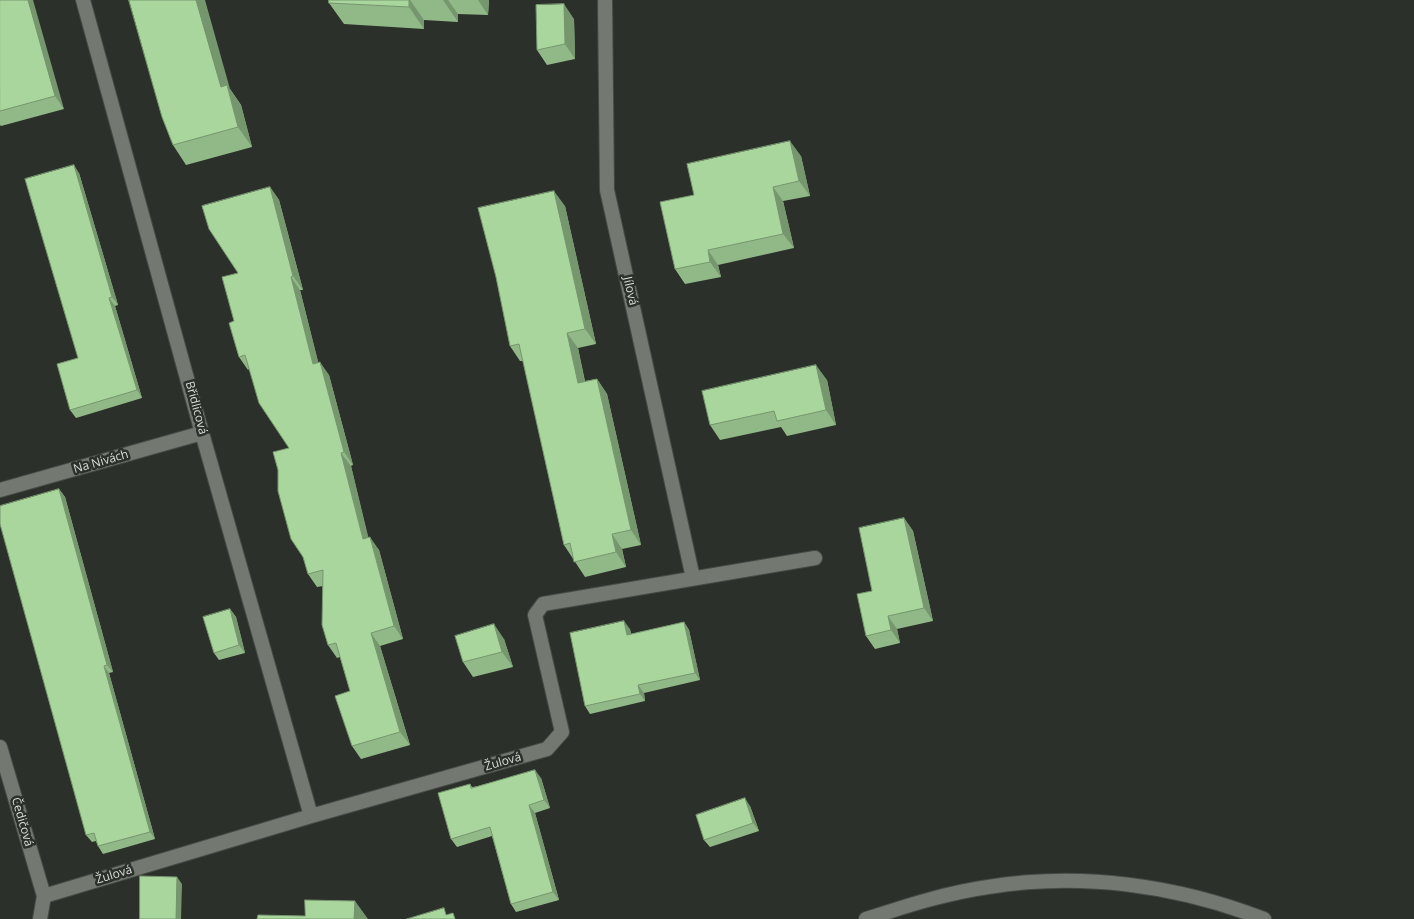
<!DOCTYPE html>
<html>
<head>
<meta charset="utf-8">
<style>
  body { margin:0 }
  canvas { display:block; background:#2b302a }
</style>
</head>
<body>
<canvas width="1414" height="919"></canvas>
<script>
const g = document.querySelector('canvas').getContext('2d');
g.lineJoin = 'round';
function stroke(path, color, width, dash) { g.strokeStyle = color; g.lineWidth = width; g.lineCap = dash ? 'butt' : 'round'; g.setLineDash(dash || []); g.stroke(path); }
function fill(path, color) { g.fillStyle = color; g.fill(path, 'evenodd'); }
function drawText(font, color, halo, rows, align = 'center') {
  g.font = font + ' "Open Sans",sans-serif'; g.lineWidth = 5; g.setLineDash([]); g.textBaseline = 'middle'; g.strokeStyle = halo; g.fillStyle = color; for (const [text, x, y, turn = 0] of rows) {
    g.save(); g.translate(x, y); g.rotate((+turn || 0) * Math.PI / 180); g.textAlign = isNaN(turn) ? turn : align; if (halo) g.strokeText(text, 0, 0); g.fillText(text, 0, 0); g.restore();
  }
}
const minor = new Path2D(`
  M83,0L202,433L311,816
  M605,0L607,190L693,578
  M0,490L202,433
  M0,747L44,896L40,919
  M44,896L311,816L547,749L562,732L535,615L543,604L815,558`);
const tertiary = new Path2D(`
  M866,919C906,906 946,893 988,887C1081,872 1176,885 1264,919`);
stroke(minor, '#474b46', 16);
stroke(tertiary, '#474b46', 16);
stroke(minor, '#737871', 14);
stroke(tertiary, '#737871', 14);
fill(new Path2D(`
  M0,0L64,109L1,126L0,125Z
  M329,0H489L488,15L458,14V22L424,20V29L344,24L329,3Z
  M574,19L575,59L547,65L537,50Z
  M230,89L241,105L252,147L186,165L173,145Z
  M801,156L810,196L783,201L794,248L718,265L721,277L685,284L675,269L694,195Z
  M79,173L118,305L115,306L142,398L76,418L70,410L78,358Z
  M270,187L279,200L303,290H300L318,362L329,375L353,465L351,466L368,538L379,550L403,639L380,646L410,745L361,759L352,746L350,691L340,657L337,658L328,645L323,586L317,587L308,574L289,448L249,369L248,370L239,357L234,321L238,273Z
  M565,206L596,344L578,348L585,381L597,379L607,394L641,545L622,549L626,567L585,577L564,545L523,361H520L510,346Z
  M827,380L836,425L787,436L781,427L720,440L710,425Z
  M59,489L65,497L113,672L109,673L155,839L103,854L98,846L96,841L92,842L86,835Z
  M904,518L913,531L933,621L897,629L900,643L875,649L866,636L872,591Z
  M230,609L236,617L245,653L219,660L214,653Z
  M684,622L689,630L700,680L644,693L645,701L590,714L585,706L630,629L631,634Z
  M504,639L513,667L473,677L463,662Z
  M541,778L550,808L535,813L559,900L516,912L511,904L492,836L457,847L451,839L470,784L472,787Z
  M750,806L759,831L710,847L704,840Z`), '#91b887');
fill(new Path2D(`
  M28,0H33L64,109L55,96Z
  M196,0H205L230,89L241,105L252,147L238,127L221,87Z
  M409,0H410L424,20V29L409,7Z
  M443,0H448L458,14V22Z
  M478,0H489L488,15Z
  M564,4L574,19L575,59L565,44Z
  M790,141L801,156L810,196L799,181Z
  M74,165L79,173L118,305L112,297Z
  M270,187L279,200L303,290L293,276Z
  M773,187L783,201L794,248L783,234Z
  M554,191L565,206L596,344L585,329Z
  M708,250L718,265L721,277L710,262Z
  M291,277L300,290L322,377L313,364Z
  M109,298L115,306L142,398L137,390Z
  M567,333L578,348L588,398L578,383Z
  M320,362L329,375L353,465L344,452Z
  M816,365L827,380L836,425L826,410Z
  M597,379L607,394L641,545L631,530Z
  M341,453L351,466L372,552L363,539Z
  M59,489L65,497L113,672L107,665Z
  M904,518L913,531L933,621L924,608Z
  M612,534L622,549L626,567L616,552Z
  M370,537L379,550L403,639L394,626Z
  M230,609L236,617L245,653L239,645Z
  M888,616L897,629L900,643L891,630Z
  M624,621L630,629L632,643L627,635Z
  M684,622L689,630L700,680L695,673Z
  M494,624L504,639L513,667L502,652Z
  M371,633L380,646L410,745L400,732Z
  M104,666L109,673L155,839L150,832Z
  M638,685L644,693L645,701L640,694Z
  M535,770L541,778L550,808L544,800Z
  M745,798L750,806L759,831L753,823Z
  M529,805L535,813L559,900L553,892Z
  M177,877L182,884L181,919H176Z
  M355,901L368,919H354Z`), '#76966e');
const building = new Path2D(`
  M0,0H28L55,96L0,111Z
  M129,0H196L221,87L227,85L238,127L173,145L162,117Z
  M329,0H409V7L329,3Z
  M564,4L565,44L537,50L536,5Z
  M790,141L799,181L773,187L783,234L708,250L710,262L675,269L660,202L694,195L687,164Z
  M74,165L112,297L109,298L137,390L70,410L57,364L78,358L25,179Z
  M270,187L293,276L291,277L313,364L320,362L344,452L341,453L363,539L370,537L394,626L371,633L400,732L352,746L335,696L350,691L336,643L328,645L322,625L323,570L308,574L303,557L291,539L278,491V470L273,452L289,448L259,403L245,355L239,357L229,323L234,321L222,277L238,273L209,229L202,206Z
  M554,191L585,329L567,333L578,383L597,379L631,530L612,534L616,552L574,562L570,543L564,545L519,344L510,346L496,277L478,208Z
  M816,365L826,410L777,421L774,411L710,425L702,391Z
  M59,489L107,665L104,666L150,832L98,846L94,833L86,835L0,524V506Z
  M904,518L924,608L888,616L891,630L866,636L857,594L872,591L859,528Z
  M230,609L239,645L214,653L203,617Z
  M624,621L627,635L684,622L695,673L638,685L640,694L585,706L570,633Z
  M494,624L502,652L463,662L455,636Z
  M535,770L544,800L529,805L553,892L511,904L490,827L451,839L438,793L470,784L471,788Z
  M745,798L753,823L704,840L696,815Z
  M140,876L177,877L176,919H140Z
  M305,900L355,901L354,919H257L258,915L305,916Z
  M444,908L446,915L453,913L455,919H407Z`);
fill(building, '#a9d69d');
stroke(building, '#76966e', 1);
drawText('12px', '#daddd9', '#2b302a', [
  ["Jílová",630,291,77],
  ["Břidlicová",196,408,75],
  ["Na Nivách",101,462,-16],
  ["Žulová",503,762,-16],
  ["Čedičová",22,822,74],
  ["Žulová",114,875,-17]
]);
</script>
</body>
</html>
